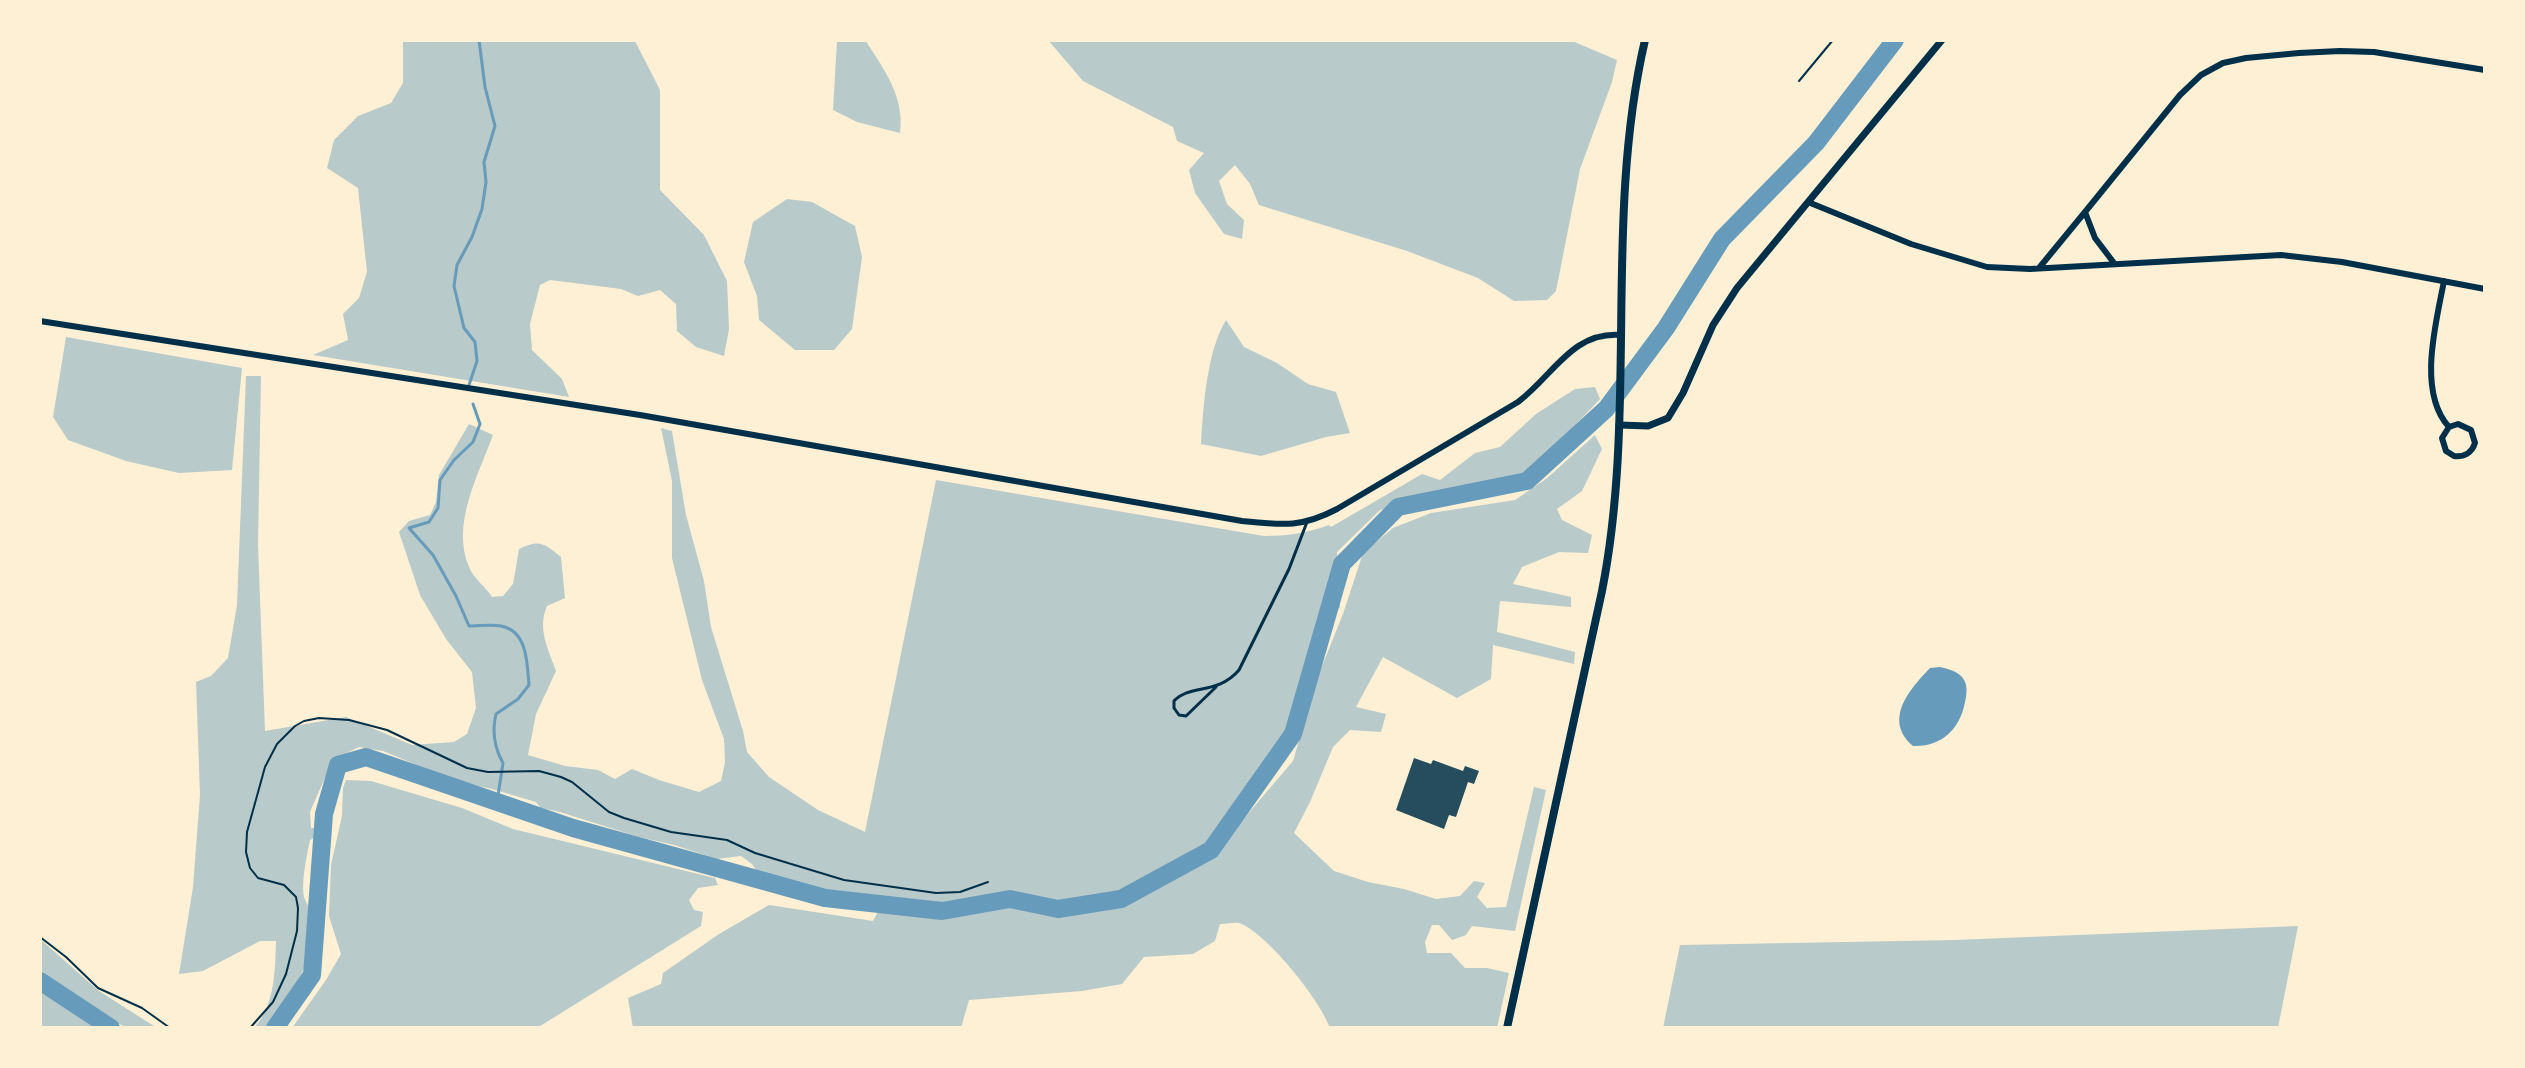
<!DOCTYPE html>
<html>
<head>
<meta charset="utf-8">
<style>
  body { margin:0 }
  #map { position:relative; width:2525px; height:1068px; overflow:hidden; background:#fdf0d5; font-family:Jost,sans-serif }
  canvas { display:block }
  .frame { position:absolute; inset:0; border:42px solid #fdf0d5; pointer-events:none }
</style>
</head>
<body>
<div id="map">
<canvas width="2525" height="1068"></canvas>
<div class="frame"></div>
</div>
<script>
const g = document.querySelector('canvas').getContext('2d');
g.lineJoin = 'round';
function fill(path, color) { g.fillStyle = color; g.fill(path, 'evenodd'); }
function stroke(path, color, width, dash) { g.strokeStyle = color; g.lineWidth = width; g.lineCap = dash ? 'butt' : 'round'; g.setLineDash(dash || []); g.stroke(path); }
fill(new Path2D(`
  M403,40L635,41L660,90V190L704,235L727,281L729,329L724,356L696,347L677,331L676,304L660,290L638,296L621,289L550,280L540,285L530,324L532,350L562,379L569,397L313,355L348,340L343,314L359,298L367,272L358,188L327,168L334,140L358,116L391,103L403,83Z
  M837,40H865C884,69 905,97 900,133L857,122L833,110Z
  M1048,40H1570L1617,60L1612,82L1580,169L1556,291L1547,300L1514,301L1478,278L1407,251L1259,205L1250,184L1235,165L1219,181L1227,204L1244,220L1242,239L1224,234L1195,193L1189,170L1204,153L1177,141L1173,127L1083,81Z
  M787,199L812,202L855,226L862,257L852,329L834,350H795L759,320L757,296L744,262L753,222Z
  M1226,320L1244,347L1277,363L1308,384L1336,392L1350,433L1326,437L1261,456L1201,444C1203,408 1207,350 1226,320Z
  M66,337L242,368L232,470L179,473L126,461L68,440L53,417Z
  M246,376H261L258,545L265,731L346,717L412,745L454,742L467,734L476,708L472,672L446,639L420,595L399,532L409,521L430,515L436,502L439,475L469,424L493,435C478,476 451,524 469,567C473,578 486,587 492,597L503,596L513,584L519,549C540,539 544,543 561,557L565,598L547,606C537,629 548,648 556,671L536,714L528,755L565,766L598,770L615,779L632,769L659,780L699,792L721,781L725,762L724,739L702,680L672,558V481L661,428L672,431L686,515L704,581L711,627L743,731L747,752L769,777L818,810L865,832L936,480L1264,536C1287,536 1308,533 1329,525L1331,527L1422,474L1440,480L1475,453L1500,447L1536,414L1575,389L1595,387L1600,399L1525,478L1452,492L1380,510L1337,552L1340,608L1333,606L1294,735L1287,753L1227,834L1213,848L1217,850L1293,761L1316,681L1343,614L1363,553L1393,528L1431,513L1515,500L1546,479L1595,435L1602,449L1582,491L1557,509L1562,520L1592,535L1588,553L1559,552L1522,567L1513,584L1571,597V607L1500,601L1497,632L1575,652L1574,664L1493,645L1491,679L1457,698L1383,657L1356,707L1386,714L1381,732L1350,730L1333,747L1310,802L1294,833L1334,871L1368,882L1404,889L1436,899L1460,896L1474,881L1485,883L1477,897L1487,908L1506,907L1534,787L1546,790L1515,931L1472,926L1466,935L1452,940L1439,925H1432L1425,942L1427,953H1451L1465,968H1487L1509,973L1497,1028H1330C1321,1001 1266,932 1239,923C1233,922 1226,924 1220,924L1215,941L1193,954L1144,957L1122,984L1082,991L969,1000L961,1028H633L628,998L661,984L663,973L719,934L769,905L873,921L880,908L851,902L853,893L813,889L757,872L752,864L741,856L717,859L674,845L639,837L560,812L541,808L536,802L492,789L432,776L417,765L383,751L359,747L341,756L330,766L310,812L311,828H326L325,832L310,840C307,855 301,882 304,897C306,903 310,908 311,914C318,959 292,994 266,1028H254C275,1005 275,971 276,941H260L203,971L179,974L193,887L200,795L196,682L211,676L228,658L237,605Z
  M346,780L371,781L462,808L513,829L715,878L718,885L698,888L689,900L694,910L703,912L701,926L537,1028H292L326,980L341,954L329,916L331,865L342,816L343,788Z
  M2298,926L2278,1028H1663L1680,945L1955,940Z
  M40,939L99,991L157,1028H128L95,1013L40,974Z
  M40,990L95,1028H40Z`), '#b9caca');
fill(new Path2D(`
  M1940,667C1948,669 1957,671 1962,677C1968,684 1967,693 1965,702C1960,729 1942,747 1913,746C1883,720 1909,690 1930,668Z`), '#669bbc');
stroke(new Path2D(`
  M469,385L477,361L475,342L464,328L454,286L457,265L472,237L482,209L486,182L484,162L495,126L485,87L479,40
  M473,404L480,424L473,442L454,460L440,480L438,508L429,522L409,528L433,555L456,596L469,626C479,626 491,624 501,626C528,631 527,664 529,685L518,699L496,714C492,731 494,747 503,763L497,802`), '#669bbc', 3);
stroke(new Path2D(`
  M40,981L111,1028
  M275,1028L312,975L324,814L338,765L366,757L573,828L825,898L942,911L1010,899L1058,909L1121,899L1211,850L1293,734L1342,564L1398,507L1527,481L1606,409L1666,328L1722,239L1816,143L1895,40`), '#669bbc', 18);
fill(new Path2D(`
  M1414,758L1431,764L1433,760L1463,771L1465,766L1479,771L1474,784L1468,782L1456,817L1449,815L1444,829L1396,810Z`), '#264d5e');
stroke(new Path2D(`
  M1799,81L1833,40
  M40,937L66,957L98,988L142,1008L170,1028
  M250,1028L273,1002L286,974L297,931L298,908L296,897L284,885L258,878L250,868L246,852L247,832L265,767L277,744L295,726L304,721L319,718L349,720L387,730L467,768L488,772L539,771L561,777L572,782L609,812L624,818L671,832L727,840L755,853L844,880L936,893L960,892L988,882`), '#003049', 2);
stroke(new Path2D(`
  M1216,687L1186,716L1179,715L1174,708V701C1189,684 1218,695 1239,670L1289,569L1307,522`), '#003049', 3);
stroke(new Path2D(`
  M1808,202L1911,244L1987,267L2030,269L2281,255L2342,262L2485,289
  M2114,263L2095,238L2085,212L2180,95L2201,75L2223,63L2246,58L2299,53L2340,51L2374,52L2485,70
  M2039,268L2085,212
  M2444,281C2436,323 2417,392 2449,427L2442,438L2446,451L2454,456C2464,457 2472,453 2475,443L2471,430L2458,424L2449,427
  M40,321L640,415L1242,521C1282,525 1301,528 1337,509L1518,402C1553,376 1572,331 1621,335`), '#003049', 6);
stroke(new Path2D(`
  M1619,425L1648,426L1668,418L1683,393L1713,325L1737,288L1942,40`), '#003049', 7);
stroke(new Path2D(`
  M1507,1028L1602,591C1638,409 1603,221 1645,40`), '#003049', 8);
</script>
</body>
</html>
